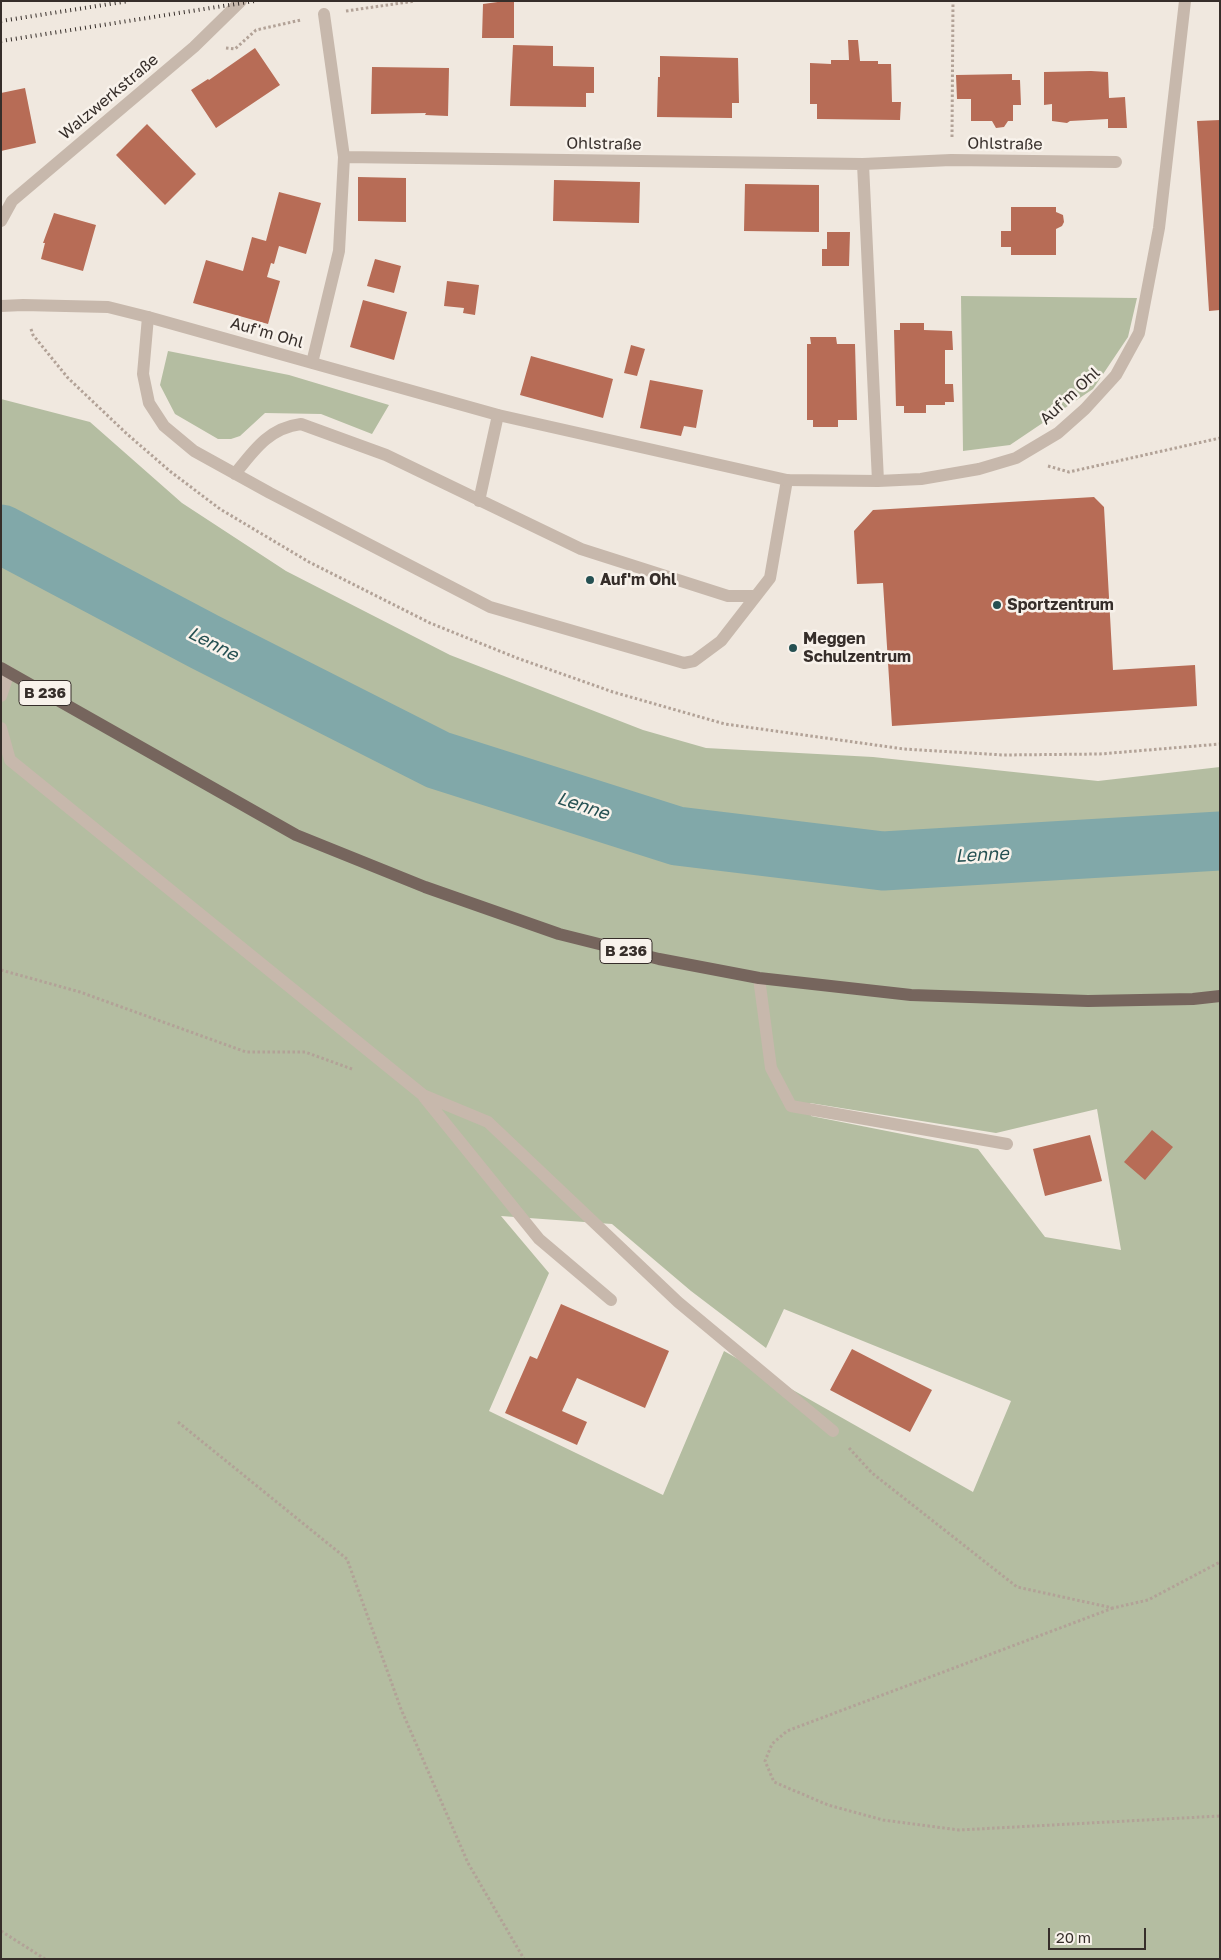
<!DOCTYPE html>
<html>
<head>
<meta charset="utf-8">
<style>
  body { margin:0 }
  #map { position:relative; width:1221px; height:1960px; overflow:hidden; background:#f0e8df; font-family:"Golos Text",sans-serif }
  canvas { display:block }
  .frame { position:absolute; inset:0; border:2px solid #362e2a; pointer-events:none }
  .scale { position:absolute; left:1048px; top:1928px; width:98px; height:22px; box-sizing:border-box; border:2px solid #362e2a; border-top:0; padding-left:6px; font-size:15px; line-height:18px; white-space:nowrap; color:#362e2a; -webkit-text-stroke:4px #f8f2eb; paint-order:stroke }
</style>
</head>
<body>
<div id="map">
<canvas width="1221" height="1960"></canvas>
<div class="frame"></div>
<div class="scale">20 m</div>
</div>
<script>
const g = document.querySelector('canvas').getContext('2d');
g.lineJoin = 'round';
function fill(path, color) { g.fillStyle = color; g.fill(path, 'evenodd'); }
function stroke(path, color, width, dash) { g.strokeStyle = color; g.lineWidth = width; g.lineCap = dash ? 'butt' : 'round'; g.setLineDash(dash || []); g.stroke(path); }
function drawText(font, color, halo, rows, align = 'center') {
  g.font = font + ' "Golos Text",sans-serif'; g.lineWidth = 5; g.setLineDash([]); g.textBaseline = 'middle'; g.strokeStyle = halo; g.fillStyle = color; for (const [text, x, y, turn = 0] of rows) {
    g.save(); g.translate(x, y); g.rotate((+turn || 0) * Math.PI / 180); g.textAlign = isNaN(turn) ? turn : align; if (halo) g.strokeText(text, 0, 0); g.fillText(text, 0, 0); g.restore();
  }
}
fill(new Path2D(`
  M961,296L1137,298L1128,337L1093,389L1010,445L963,451Z
  M168,351L289,375L389,405L372,434L321,414L265,413L240,436L231,439H218L175,414L160,385Z
  M1,399L90,422L182,503L286,571L450,655L643,730L706,748L873,757L1098,781L1220,767V1959H1ZM810,1103L996,1133L1097,1109L1121,1250L1045,1237L978,1149L811,1116ZM501,1216L612,1224L691,1291L766,1348L784,1309L1011,1401L973,1492L724,1351L663,1495L489,1411L549,1273Z`), '#b4bda1');
stroke(new Path2D(`
  M1,534L205,642L438,760L677,836L883,861L1220,841`), '#81a8a9', 59);
fill(new Path2D(`
  M505,1H514V38H482L483,4Z
  M848,40H858L860,61H878V64H891L892,102H901L900,120L817,119V104H810V63L831,64V60H849Z
  M513,45L553,46V66L594,67V93H586V107L510,106Z
  M255,48L280,85L216,128L191,90L208,79L209,80Z
  M660,56L738,58L739,103H732V118L657,117L658,77H660Z
  M372,67L449,68L448,116L425,115L426,113L371,114Z
  M1091,71L1108,72L1109,98L1125,97L1127,128H1108V119L1070,121L1067,123L1052,121V104L1044,105V72Z
  M1012,74V80H1020L1021,105H1013V121H1008L1004,127L996,128L992,121H971V99H957L956,75Z
  M25,88L36,143L1,151V93Z
  M1220,120V310L1209,311L1197,121Z
  M147,124L196,174L165,205L116,155Z
  M358,177L406,178V222L358,221Z
  M554,180L640,182L639,223L553,221Z
  M745,184L819,185V232L744,231Z
  M279,192L321,203L306,254L279,246L274,264L271,263L267,277L280,281L268,324L193,303L206,260L243,271L252,237L266,241Z
  M1011,207H1056V212L1063,215L1064,222L1062,226L1056,229V255H1011V247H1001V231H1011Z
  M54,213L96,225L83,271L41,259L45,243H43Z
  M827,232H850L849,266H822V249H827Z
  M375,259L401,266L394,293L367,286Z
  M447,281L479,285L475,315L463,313L464,308L444,306Z
  M363,300L407,312L394,360L350,347Z
  M900,323H924V330L952,331L953,350H945V384H953L954,402H945V405H926V413H904V406H896L894,330H900Z
  M810,337H836L837,344H855L857,420H838V427H813V420H807V344H811Z
  M631,345L645,349L637,376L624,373Z
  M531,356L613,379L603,418L520,395Z
  M650,380L703,390L696,428L684,426L681,436L640,428Z
  M1094,497L1104,507L1113,670L1195,665L1197,706L892,726L883,583L857,584L854,531L873,510Z
  M1152,1130L1173,1147L1145,1180L1124,1162Z
  M1090,1135L1102,1181L1045,1196L1033,1149Z
  M561,1304L669,1351L645,1408L577,1378L562,1411L587,1422L577,1445L505,1413L530,1356L537,1359Z
  M852,1349L932,1390L910,1432L830,1390Z`), '#b76c56');
stroke(new Path2D(`
  M346,11L415,1
  M226,48L235,49L256,30L301,20
  M952,137L953,1
  M31,329L33,335L68,378L127,434L171,472L220,509L309,562L430,623L517,658L613,692L725,724L904,749L1003,755L1100,754L1220,744
  M1048,466L1069,472L1220,438
  M1,970L80,992L246,1052H305L352,1069
  M178,1422L347,1559L401,1709L468,1863L524,1959
  M849,1448L872,1473L1017,1587L1113,1608L1148,1600L1220,1562
  M1113,1608L787,1731L772,1744L765,1761L774,1782L828,1805L883,1820L959,1830L1220,1816
  M1,1931L45,1959`), '#b2a297', 3, [2.5, 2.5]);
stroke(new Path2D(`
  M148,317L143,374L149,403L164,426L194,451L270,493L490,607L684,663L694,661L721,641L770,578L787,480
  M235,474C254,450 269,428 301,424L386,455L581,549L728,596H756
  M479,501L498,415
  M1,696L9,672
  M1,728L10,760L423,1095L488,1122L678,1302L833,1431
  M759,978L771,1068L791,1106L1007,1144
  M424,1097L539,1239L611,1300`), '#c7b8ac', 12);
stroke(new Path2D(`
  M344,157L863,164L951,160L1116,162
  M863,164L878,481
  M1,221L12,201L194,47L241,1
  M1,306L23,305L108,307L148,317L498,415L787,480L878,481L921,479L979,469L1016,458L1058,433L1085,409L1116,375L1139,333L1159,228L1185,1
  M312,363L339,251L344,157L324,14`), '#c7b8ac', 12);
stroke(new Path2D(`
  M1,668L296,835L425,887L559,934L659,959L759,978L911,995L1088,1001L1193,999L1220,996`), '#76655d', 12);
stroke(new Path2D(`
  M1,21L129,1
  M1,41L255,1`), '#362e2a', 4, [1, 4]);
for (const [x, y, r, color] of [
  [590,580,5,"#255052"],
  [997,605,5,"#255052"],
  [793,648,5,"#255052"]
]) { const dot = new Path2D(); dot.arc(x, y, r, 0, 2 * Math.PI); g.fillStyle = color; g.fill(dot); stroke(dot, '#f8f2eb', 2); }
for (const [x, y, w] of [
  [45,693,52],
  [626,951,52]
]) { const box = new Path2D(); box.roundRect(x - w / 2, y - 12.5, w, 25, 4); g.fillStyle = '#f8f2eb'; g.fill(box); stroke(box, '#362e2a', 1); }
drawText('bold 15px', '#362e2a', null, [
  ["B 236",45,693],
  ["B 236",626,951]
]);
drawText('16px', '#362e2a', '#f8f2eb', [
  ["Walzwerkstraße",109,97,-40],
  ["Ohlstraße",604,144,1],
  ["Ohlstraße",1005,144,1],
  ["Auf'm Ohl",267,333,16],
  ["Auf'm Ohl",1070,396,-43]
]);
drawText('bold 16px', '#362e2a', '#f8f2eb', [
  ["Auf'm Ohl",600,580],
  ["Sportzentrum",1007,605],
  ["Meggen",803,639],
  ["Schulzentrum",803,657]
], 'left');
drawText('italic 18px', '#255052', '#f8f2eb', [
  ["Lenne",213,644,27],
  ["Lenne",583,806,18],
  ["Lenne",982,855,-3]
]);
</script>
</body>
</html>
